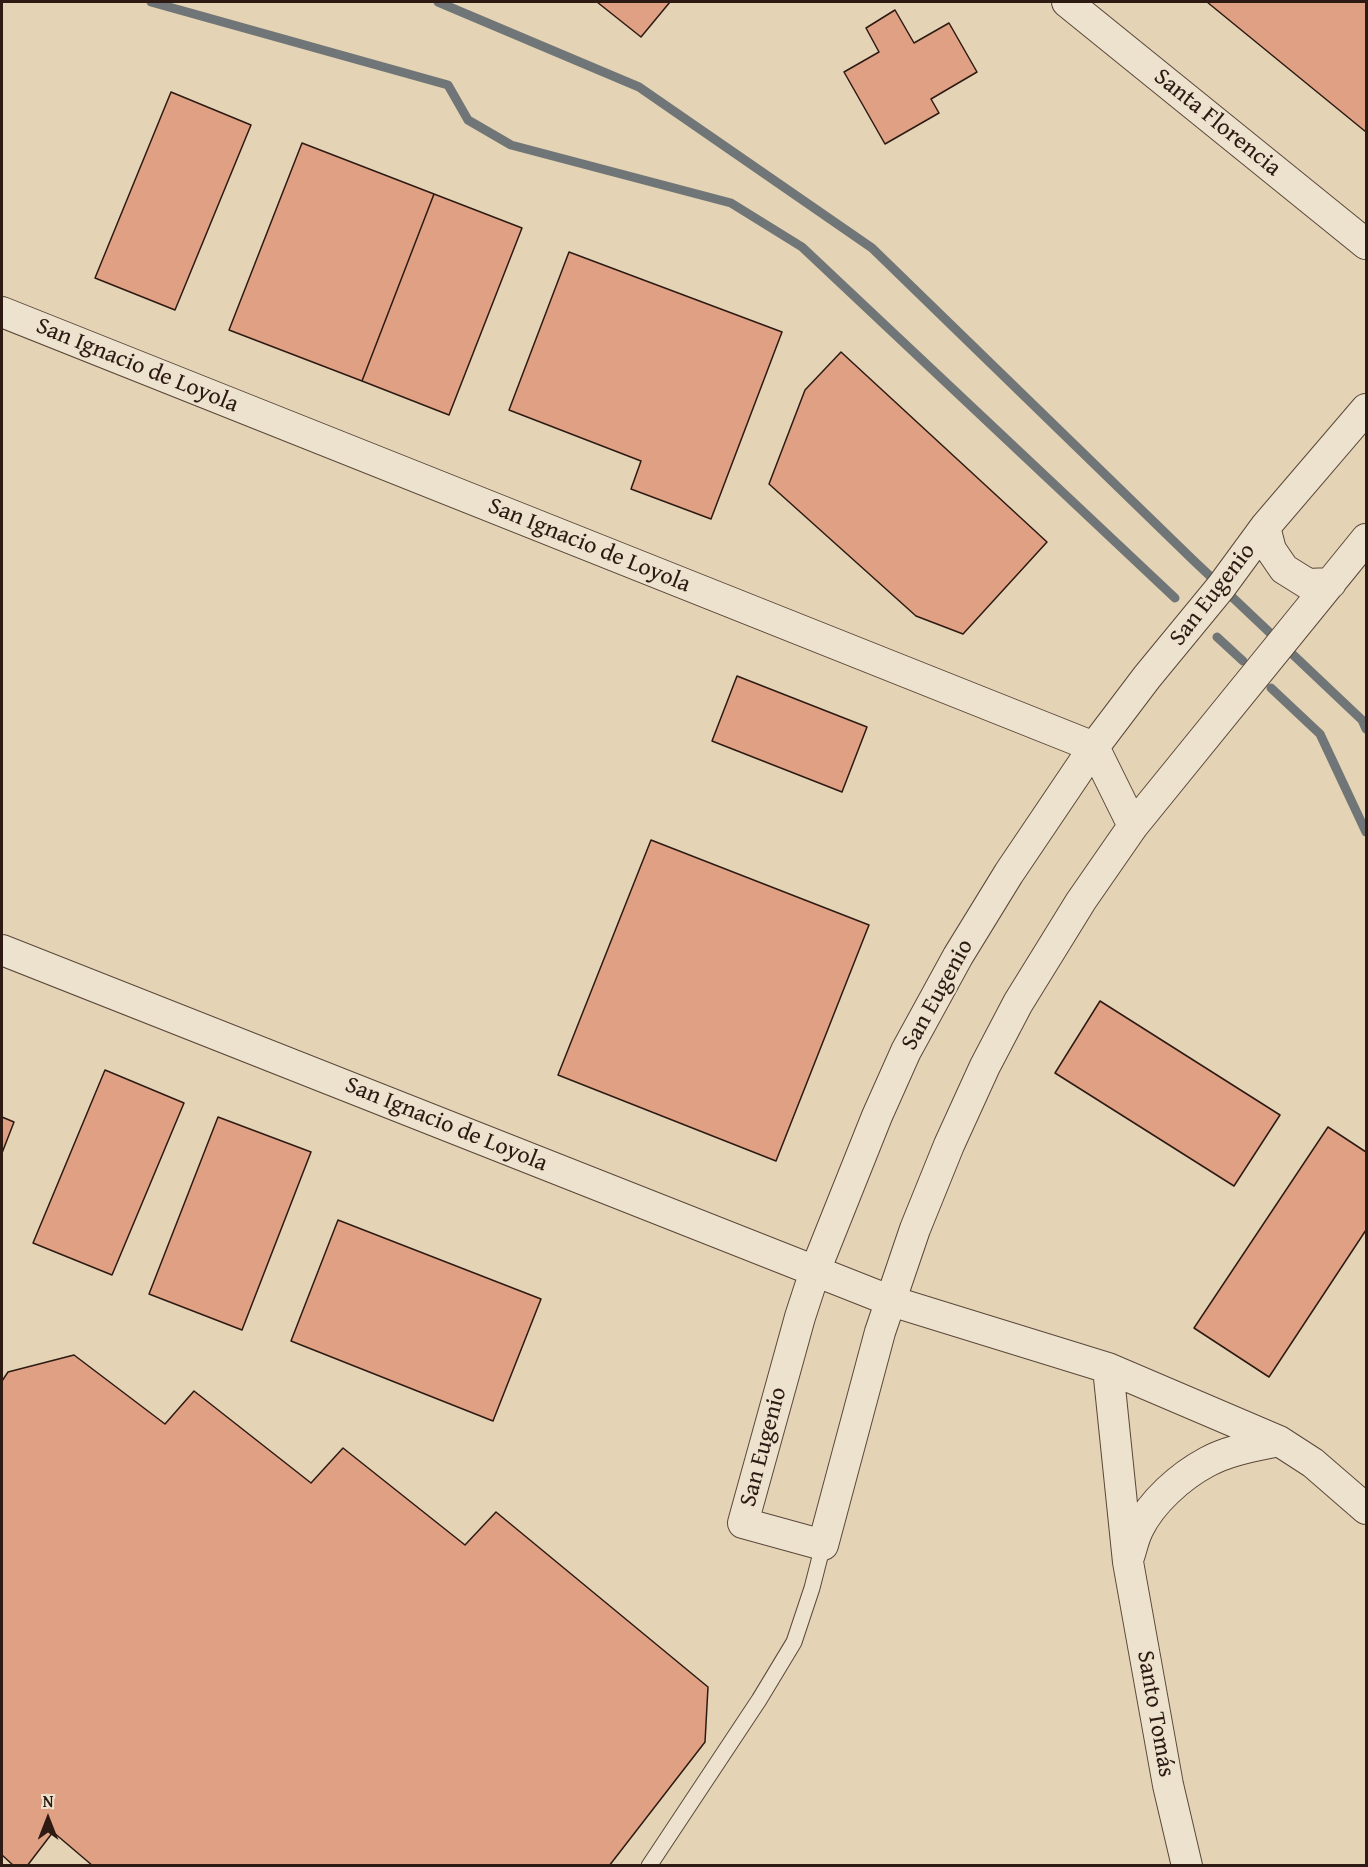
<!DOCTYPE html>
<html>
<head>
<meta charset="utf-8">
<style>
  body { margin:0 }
  #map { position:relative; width:1368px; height:1867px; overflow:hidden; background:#e4d3b4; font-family:"Gentium Book Plus",serif }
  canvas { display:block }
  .frame { position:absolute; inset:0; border:3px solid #2c1a13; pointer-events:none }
  .north { position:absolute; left:18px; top:1789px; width:60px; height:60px; -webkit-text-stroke:4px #ede2ce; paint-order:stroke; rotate:0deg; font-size:16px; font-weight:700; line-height:24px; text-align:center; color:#2c1a13 }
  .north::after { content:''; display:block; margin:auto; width:21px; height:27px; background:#2c1a13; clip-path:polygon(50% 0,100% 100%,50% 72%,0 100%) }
</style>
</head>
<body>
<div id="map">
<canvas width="1368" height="1867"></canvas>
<div class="frame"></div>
<div class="north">N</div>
</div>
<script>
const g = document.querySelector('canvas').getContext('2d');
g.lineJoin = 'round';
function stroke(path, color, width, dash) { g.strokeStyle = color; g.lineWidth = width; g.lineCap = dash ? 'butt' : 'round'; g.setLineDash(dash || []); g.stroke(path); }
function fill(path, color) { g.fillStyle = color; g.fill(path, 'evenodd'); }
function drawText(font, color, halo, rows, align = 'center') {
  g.font = font + ' "Gentium Book Plus",serif'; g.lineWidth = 4.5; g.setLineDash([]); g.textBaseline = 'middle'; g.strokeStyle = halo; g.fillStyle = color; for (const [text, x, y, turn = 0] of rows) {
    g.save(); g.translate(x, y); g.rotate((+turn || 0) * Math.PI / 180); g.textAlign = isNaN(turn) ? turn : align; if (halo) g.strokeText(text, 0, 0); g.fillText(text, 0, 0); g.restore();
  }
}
stroke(new Path2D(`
  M151,2L448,85L468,120L511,145L731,203L802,247L1175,598
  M438,2L639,87L872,248L1192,559L1362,720L1366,729
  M1217,637L1243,661
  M1271,688L1320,734L1366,832`), '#707677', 9);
const building = new Path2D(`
  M597,2H670L641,37Z
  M1207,2H1366V132Z
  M895,10L914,43L949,23L977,72L931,99L939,113L885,144L844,72L879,52L866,28Z
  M171,92L251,125L175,310L95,278Z
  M302,143L434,194L362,381L229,330Z
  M434,194L522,228L449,415L362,381Z
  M569,252L782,332L711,519L631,489L641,461L509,410Z
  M841,352L1047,542L963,634L916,616L769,484L805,390Z
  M737,676L867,727L842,792L712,741Z
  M651,840L869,925L776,1161L558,1075Z
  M1100,1001L1280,1115L1234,1186L1055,1073Z
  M105,1070L184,1103L112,1275L33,1243Z
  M2,1117L14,1122L2,1153Z
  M218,1117L311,1152L242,1330L149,1294Z
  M1328,1127L1366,1152V1230L1269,1377L1194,1328Z
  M338,1220L541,1299L493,1421L291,1341Z
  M74,1355L165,1424L194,1391L311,1483L343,1448L465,1545L496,1512L708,1687L705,1742L609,1866H93L53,1832L27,1866H14L2,1855V1381L8,1372Z`);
fill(building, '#e0a083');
stroke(building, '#2c1a13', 1.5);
const service = new Path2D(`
  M649,1866L759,1700L794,1642L812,1588L823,1545`);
const minor = new Path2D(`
  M1067,2L1366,244
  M2,312L1094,747L1133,826
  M1366,409L1265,527L1221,587L1147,677L1094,747L1009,873L958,956L906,1051L877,1116L815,1271L800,1317L743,1523L823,1545L880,1332L915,1229L949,1145L985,1066L1018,1003L1081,901L1133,826L1366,539
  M1265,527L1271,550L1284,569L1308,584L1331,583
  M2,950L891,1301L1108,1368
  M1129,1557C1132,1548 1134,1538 1138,1530C1151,1502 1181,1476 1207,1462C1229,1450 1255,1446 1279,1441
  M1187,1866L1168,1785L1128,1562L1108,1368L1279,1441L1313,1463L1366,1509`);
stroke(service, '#5a483b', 17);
stroke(minor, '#5a483b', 32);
stroke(service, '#ede2ce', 15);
stroke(minor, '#ede2ce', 30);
drawText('24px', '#2c1a13', '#ede2ce', [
  ["Santa Florencia",1217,123,39],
  ["San Ignacio de Loyola",137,366,22],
  ["San Ignacio de Loyola",589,546,22],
  ["San Eugenio",1213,595,-52],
  ["San Eugenio",938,995,-61],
  ["San Ignacio de Loyola",446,1125,22],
  ["San Eugenio",764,1447,-75],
  ["Santo Tomás",1155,1714,80]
]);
</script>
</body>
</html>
